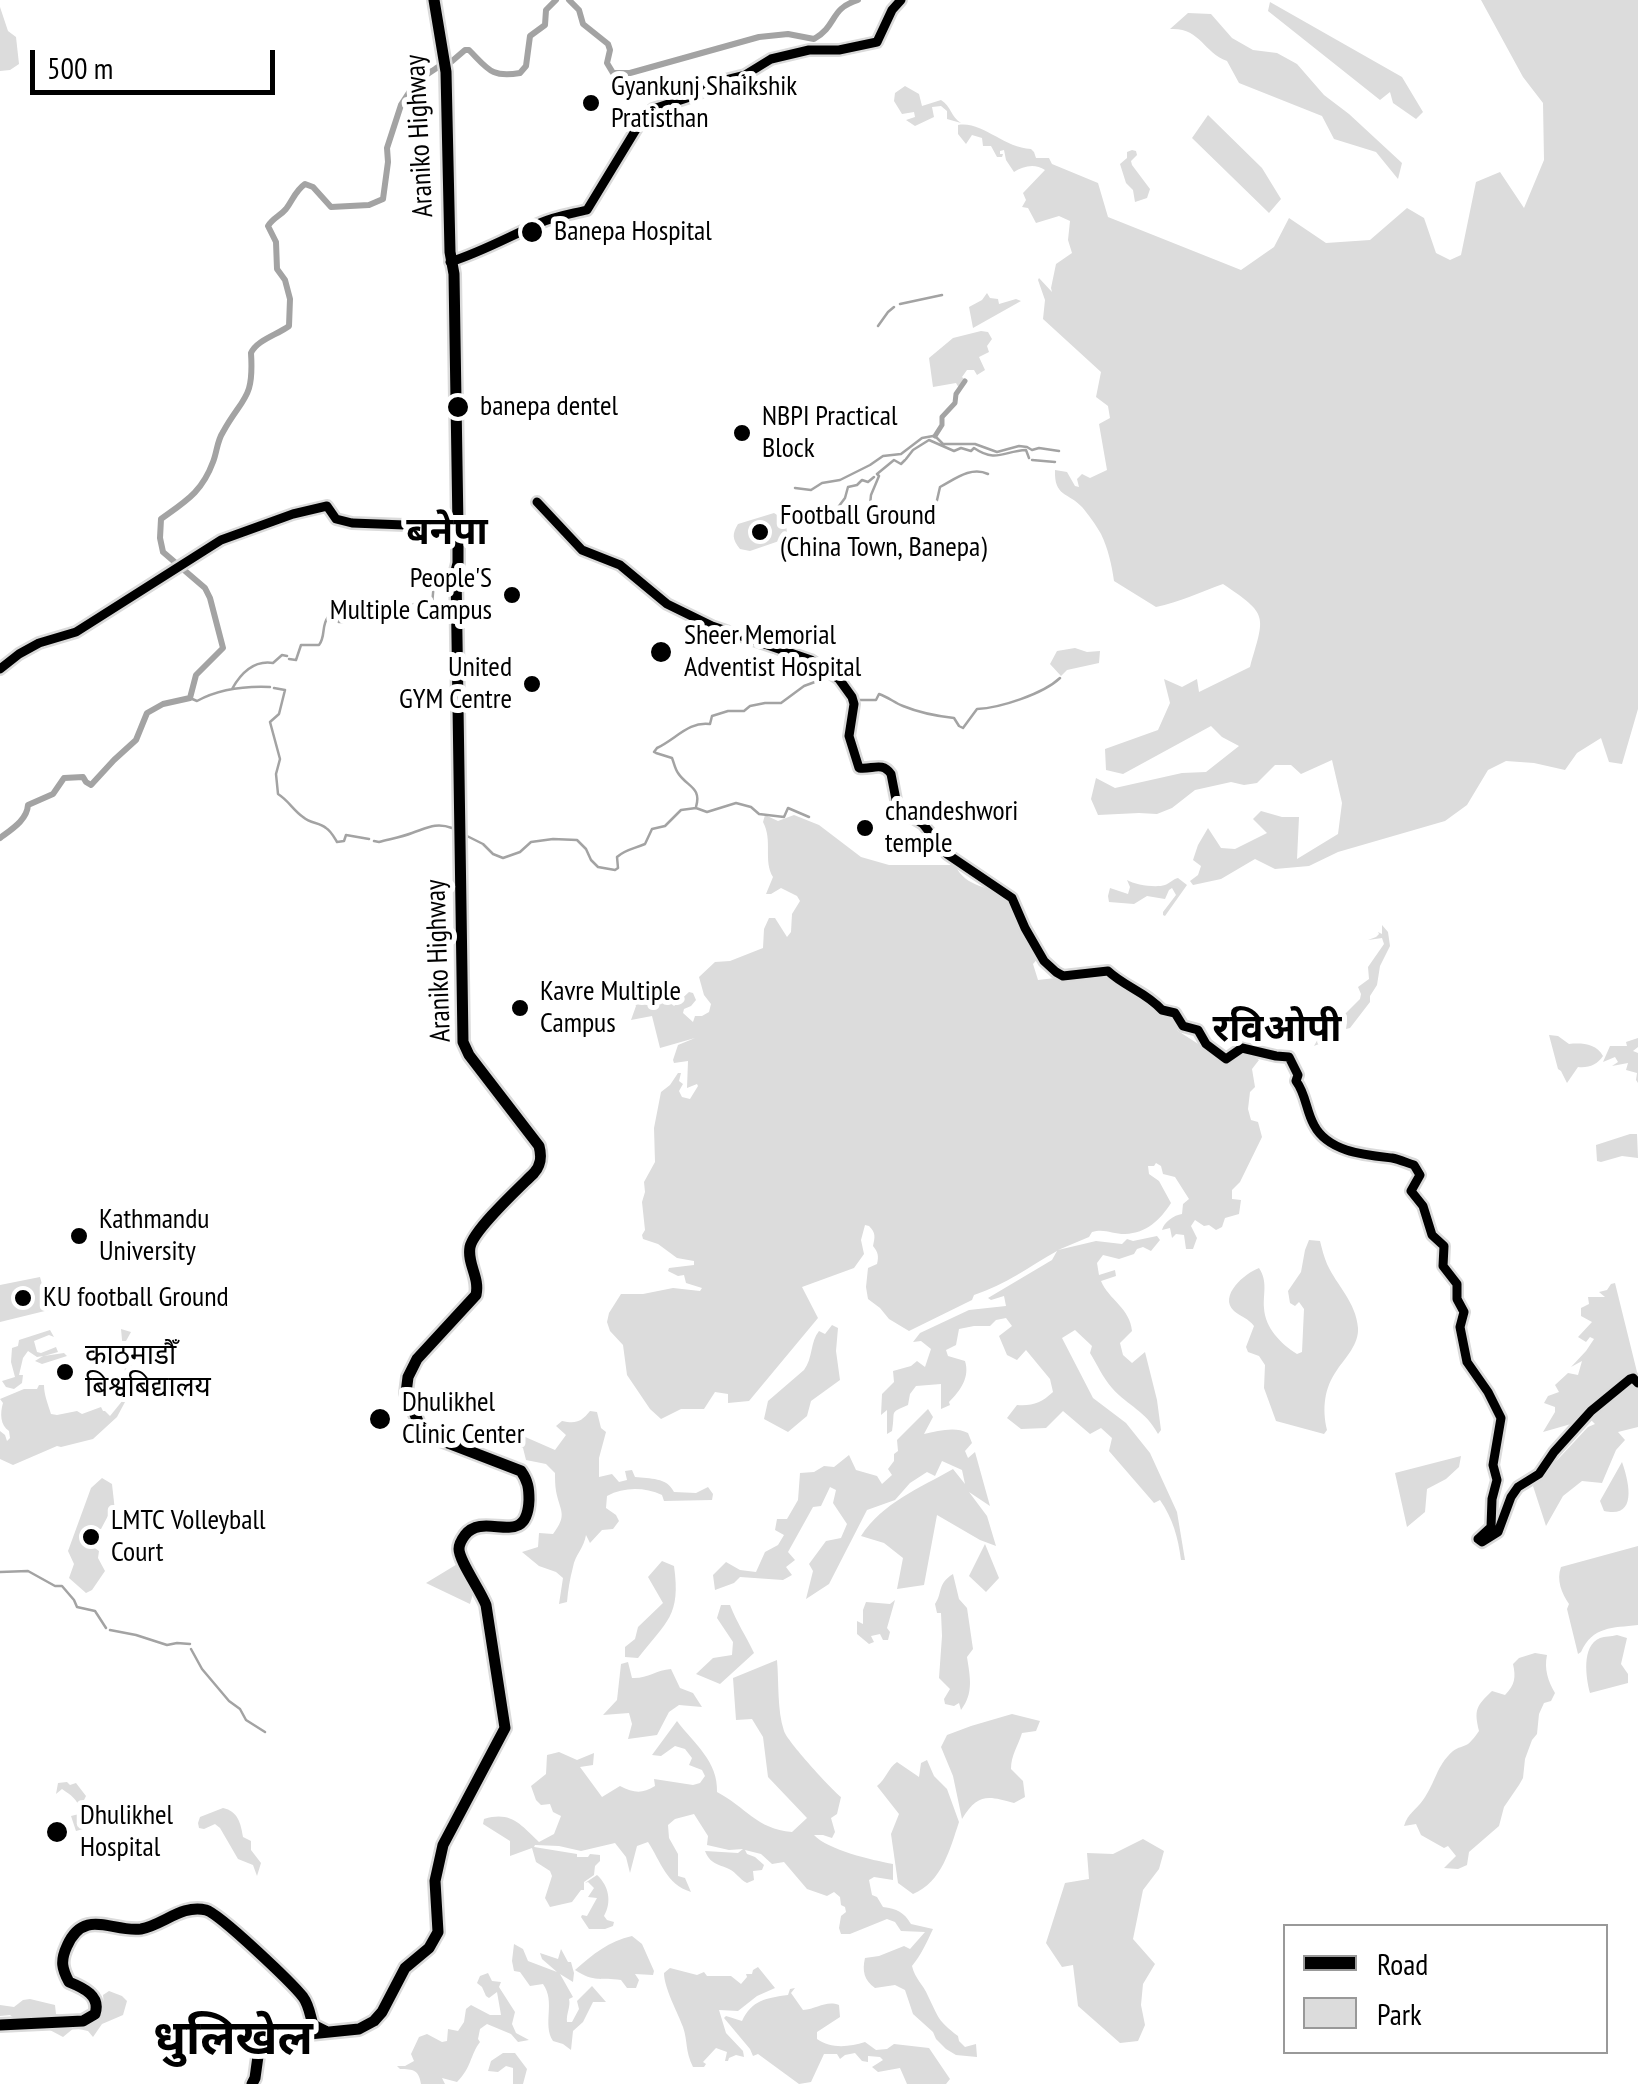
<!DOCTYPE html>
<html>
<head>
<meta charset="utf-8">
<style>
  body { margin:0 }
  #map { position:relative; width:1638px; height:2084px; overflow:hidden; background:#fff; font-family:"PT Sans Narrow",sans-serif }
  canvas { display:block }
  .legend { position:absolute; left:1283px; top:1924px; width:325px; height:130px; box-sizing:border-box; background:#fff; border:2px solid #999; margin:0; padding:12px 18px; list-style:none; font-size:30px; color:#000 }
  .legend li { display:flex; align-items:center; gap:20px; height:50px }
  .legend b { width:50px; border:2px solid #999 }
  .scale { position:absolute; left:30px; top:50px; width:245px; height:45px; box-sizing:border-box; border:5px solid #000; border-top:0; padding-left:12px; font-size:30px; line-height:35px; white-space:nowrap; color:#000; -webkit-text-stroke:8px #fff; paint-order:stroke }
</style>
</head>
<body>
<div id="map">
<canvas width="1638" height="2084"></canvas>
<ul class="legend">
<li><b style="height:12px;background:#000"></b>Road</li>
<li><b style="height:28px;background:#dcdcdc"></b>Park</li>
</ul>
<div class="scale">500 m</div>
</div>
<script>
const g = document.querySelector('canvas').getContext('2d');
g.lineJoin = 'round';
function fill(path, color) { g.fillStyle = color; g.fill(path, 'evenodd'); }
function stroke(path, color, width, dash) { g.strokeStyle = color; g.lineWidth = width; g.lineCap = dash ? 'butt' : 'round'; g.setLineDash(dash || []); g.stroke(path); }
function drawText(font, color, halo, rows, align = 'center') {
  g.font = font + ' "PT Sans Narrow","Noto Sans Devanagari",sans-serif'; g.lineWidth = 10; g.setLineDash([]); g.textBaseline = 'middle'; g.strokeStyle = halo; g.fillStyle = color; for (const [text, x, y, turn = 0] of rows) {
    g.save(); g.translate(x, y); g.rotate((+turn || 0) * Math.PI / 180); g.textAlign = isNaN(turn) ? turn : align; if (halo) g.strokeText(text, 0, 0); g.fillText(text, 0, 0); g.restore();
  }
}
fill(new Path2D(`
  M1481,0H1638V709L1622,764L1609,762L1601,738L1577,753L1565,770L1534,763L1506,761L1488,770L1467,805L1445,821L1338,852L1309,866L1275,869L1255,859L1221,879L1193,885L1190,881L1198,875L1201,866L1193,860L1198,845L1208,828L1221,848L1235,849L1267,833L1253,819L1261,811L1282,817H1299L1297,859L1338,834L1342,803L1332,760L1301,774L1291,765H1275L1257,783L1244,785L1231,782L1195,790L1172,808L1157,814L1139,813L1098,815L1091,799L1096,778L1115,788L1182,773L1206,772L1239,746L1222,737L1211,726L1123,774L1106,770L1105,749L1158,730L1170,703L1164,679L1182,687L1197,679L1199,692L1250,667C1265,615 1269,615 1223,584C1201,592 1179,602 1156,607L1114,581C1112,566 1108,548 1101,534C1096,525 1088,514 1082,507C1068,492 1054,497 1055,470L1067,472L1075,486L1079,487L1077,479L1082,474L1090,478L1107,470L1099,424L1110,418L1108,406L1096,397L1101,372L1043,319L1045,300L1038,280L1039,278L1052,292L1051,288L1056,264L1072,253L1068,240L1070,221L1059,216L1036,223L1028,208L1022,207L1026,200L1023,193L1045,170C1035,163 1023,166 1014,172L1006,160L1004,150L1000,151V154H1003L1002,157H997L991,146H983L982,138L972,135L966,144L958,134V125C983,121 1003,148 1031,149L1034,152L1036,158H1049L1052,164L1098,183L1108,217L1241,270L1274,247L1289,218L1326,243L1370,240L1407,208L1424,218L1436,253L1450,260L1461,255L1476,182L1500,172L1524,208L1544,160L1543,103L1523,77Z
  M1270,2L1402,77L1423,112L1416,119L1393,103L1390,92L1380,100L1268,11Z
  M0,7L8,31L16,37L19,64L10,70L0,71Z
  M1188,13L1211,14L1232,38L1253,50L1277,53L1297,64L1324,95L1349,114L1402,163L1398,179L1376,152L1334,139L1322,116L1239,83L1227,61C1203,52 1200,27 1170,29Z
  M905,86L919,94L922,106L941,100C951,106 951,117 961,123L947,119V111L941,106L932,107L934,117L915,126L906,120L915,117L914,112L902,114L894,101L895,93Z
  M1208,115L1262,168L1281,199L1269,213L1192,138Z
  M1132,150L1136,151L1137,155L1131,161L1132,165L1150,189L1147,198L1135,202L1133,190L1126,183L1120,164L1127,158V152Z
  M987,293L990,298L998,299L999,304L1016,299L1021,301L973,328L969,307L982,300Z
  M981,331L988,332L992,339L987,346L989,352L979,357L985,370L977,375L974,370H967L962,377L966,381L954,403L955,396L959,388L956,383L933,387L929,358L953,338Z
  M774,513L785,520L787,532L782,540L750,551L740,549C732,539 732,534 738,524Z
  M1075,648L1087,652L1100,651L1099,663L1067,670L1061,676L1050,664L1057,651Z
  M765,815L778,821L794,815L819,825L861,857L889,865H955C966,889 990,885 1009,899C1021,907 1033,942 1040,956L1033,964L1038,980L1107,972L1171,1016L1178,1031L1225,1061L1244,1050L1259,1060L1252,1069L1255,1087L1250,1092L1248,1109L1251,1120L1258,1122L1262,1137L1240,1182L1232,1190V1199L1241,1200L1239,1214L1225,1218L1222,1227L1216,1230L1209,1225L1204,1226L1195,1220L1191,1226L1197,1238L1193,1249H1186L1184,1235L1176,1234L1172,1238L1170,1228L1162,1230C1164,1222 1174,1215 1182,1214L1183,1204L1189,1199L1175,1177L1163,1174L1161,1166L1156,1163L1154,1166H1148L1149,1174L1159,1181L1171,1203C1160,1220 1147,1233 1125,1234C1112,1234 1104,1228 1092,1232L1089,1237L1058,1250L1096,1241L1122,1244L1127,1239L1133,1241L1157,1236L1160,1240L1151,1251L1143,1247L1137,1249L1134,1254L1119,1259L1103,1255L1097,1263L1099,1275L1115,1270L1116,1276L1101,1281C1109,1300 1130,1308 1132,1331L1120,1343L1123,1355L1132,1363L1145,1352L1157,1400L1161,1430L1158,1434C1145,1410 1129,1407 1112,1388C1103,1378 1097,1364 1090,1353L1092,1346L1075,1330L1062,1338L1093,1398L1126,1423L1150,1453L1177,1512L1185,1560H1181C1178,1537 1173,1519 1160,1500L1154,1503L1109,1451L1112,1438L1101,1428L1090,1434L1063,1411L1046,1428L1021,1429L1007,1418L1017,1405C1033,1406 1041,1403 1053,1392L1050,1379L1026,1350L1017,1360L1007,1355L999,1336L1012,1326L1006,1318L996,1320L990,1326H974L959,1329L956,1345L946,1350L948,1356L965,1361C970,1377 961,1390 949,1402L950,1405L941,1409V1384L916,1386L910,1394L908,1405C888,1414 896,1409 892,1431L887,1434V1410L881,1415L882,1394L894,1382L893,1371L911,1366L917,1361L925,1367L931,1349L921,1341L913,1342L920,1333L969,1310L1006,1306L1004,1296L991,1300L988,1298L1052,1260L1057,1251C1030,1266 1005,1285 974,1295L972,1300L909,1331L889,1319L880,1308L868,1299L866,1287L868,1268L877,1264C879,1256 878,1252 873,1246C875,1237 876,1233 869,1226L865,1225L861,1240L864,1254L854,1268L802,1287L818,1318L749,1401L728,1403V1394L715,1392L704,1409H681L661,1419L650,1409L627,1375L623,1345L610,1331L607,1322L609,1313L621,1294H643L673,1288L700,1291L702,1288L686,1283L684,1275L678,1276L668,1271L669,1268L694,1265V1261L677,1258L658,1244L643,1239L642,1235L645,1230L642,1202L645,1192L644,1182L655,1162L654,1128L661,1092L670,1085L678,1073H681L679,1081L683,1084L679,1091L682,1097L690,1099L698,1086L697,1084L687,1088L688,1061L674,1063L673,1060L678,1045L695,1038L660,1048L652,1016L631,1020L636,1006L634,1002L628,1000L627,995L638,994L641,985H644L646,991L657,989L659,993L664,992L667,999L672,997L671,1003L674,1006L689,992L693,993L696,1000L691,1006L684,1009L683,1013L693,1022L695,1016H702L709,1012L711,1004L704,995L699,977L715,962L730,961L763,948L764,929L769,918H775L787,937L791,932L792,914L800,901L797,896L781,888L771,894H766L773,877C763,861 773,840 763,822Z
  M1178,878L1187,885L1165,916L1163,915V912L1176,895L1172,888L1169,890L1165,899L1147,896L1134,904L1109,902L1108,896L1110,888L1128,894L1130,887L1127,880C1135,885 1156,888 1165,885C1170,883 1173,879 1178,878Z
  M1382,925L1388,932L1390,946L1380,966L1377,985L1370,996V1002L1350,1028L1346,1029L1347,1022L1335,1028L1329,1040L1314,1046L1319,1037L1328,1035L1330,1029L1360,999L1361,994L1358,987L1369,979L1368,967L1384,944L1382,938L1368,940L1376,937L1379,934L1378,932L1382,934Z
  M1549,1035L1558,1036L1569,1044C1581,1043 1596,1043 1603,1056C1597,1065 1589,1068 1578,1067L1567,1083L1561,1071L1558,1069Z
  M1638,1038V1047L1633,1051L1638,1053V1083L1636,1080L1637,1073L1626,1070L1628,1063L1612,1066L1618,1062L1615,1057L1603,1062L1610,1046H1627L1626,1042Z
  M1630,1134H1637L1638,1158L1622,1156L1601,1162L1597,1161L1596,1145Z
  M1309,1240L1320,1241C1322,1249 1324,1257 1327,1264C1337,1286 1356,1302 1358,1328C1359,1344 1346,1357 1337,1370C1324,1388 1322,1409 1327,1430L1324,1434L1276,1421L1264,1388L1265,1365L1259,1356L1248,1352L1246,1347L1254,1326C1248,1318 1241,1317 1234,1311C1218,1296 1245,1273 1259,1268C1268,1282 1263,1293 1264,1308C1265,1328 1281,1344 1297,1354L1302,1352L1304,1309L1299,1302L1295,1306L1290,1303L1288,1291L1301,1272L1305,1250Z
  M40,1277L49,1310L0,1322V1285Z
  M1615,1283L1638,1376L1634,1373L1621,1381L1578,1422L1543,1432L1555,1412V1407L1544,1403L1548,1396L1559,1392L1555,1385L1568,1373L1578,1375L1582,1361L1571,1367L1586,1351L1594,1339L1590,1337L1586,1342L1578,1337L1592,1322L1581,1316V1308L1589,1304L1588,1297H1605L1599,1292L1607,1290L1611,1284Z
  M832,1325L838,1328L836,1351L840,1380L811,1401L807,1416L788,1432L764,1419L768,1401L804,1370C813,1358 810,1342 819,1331L825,1334Z
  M121,1329L131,1332L126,1341L127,1348L125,1350L132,1367L129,1386L125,1394V1402L117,1417L93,1439L61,1447L57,1446L13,1465L0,1459V1431L5,1435L7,1441L10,1438L9,1431C0,1425 0,1413 3,1403L0,1399L24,1389H37L39,1385H44C44,1395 48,1404 51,1414L57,1415L77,1411L82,1414L101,1407L103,1411H105L110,1416L123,1400L125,1372Z
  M50,1330L54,1337L49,1335L34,1341L37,1352L41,1353L56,1347L58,1352L44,1356L64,1353L67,1356L42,1364L35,1361L43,1356L37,1357L28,1351L23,1358L19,1375H23L22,1383L14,1389L6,1387L2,1381L15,1377L11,1362L12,1348L18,1346L19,1340Z
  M1633,1383L1638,1384V1427L1618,1432L1625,1440L1616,1450L1602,1483L1582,1481L1563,1496L1546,1526L1533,1486L1588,1427L1595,1424L1590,1419L1593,1413Z
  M928,1409L933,1417L924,1434C938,1431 955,1426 968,1433L972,1443L965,1451L968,1458L975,1452L990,1506L969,1492L987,1516L996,1546L980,1540L937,1515L924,1585L897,1589L903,1558L884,1543L861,1536C882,1503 920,1488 953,1469L965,1484L962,1470L942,1461L935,1476L927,1472L910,1483L895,1500L867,1510L829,1584L806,1599L813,1571L809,1564L826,1541L841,1538L847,1524L833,1503L836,1490L830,1487L821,1506L813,1507L788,1552L795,1560L786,1567L792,1575L783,1580L740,1577L734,1583L715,1590L713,1575L726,1562L740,1570L756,1572L765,1552L778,1545L784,1535L775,1530L777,1519H787L798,1500L800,1473L814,1472L824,1466L834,1467L849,1455L856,1470L877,1476L882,1484L892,1475L888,1469L894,1461V1454L898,1451L897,1440Z
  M590,1411L597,1412L601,1428L606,1432L599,1458V1477L612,1474L619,1482L627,1480L625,1471L632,1470L635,1477C650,1479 667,1477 674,1492L696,1493L708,1487L713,1494L712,1500L664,1501L662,1495C644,1487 624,1487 607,1496L606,1508L616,1515L619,1521L613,1529L602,1530L590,1543L586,1535C584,1548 575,1555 573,1567C570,1578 568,1590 567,1602L559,1604L563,1578L556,1572L539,1566L522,1552L538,1547L539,1533L553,1534C568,1514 560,1512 556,1491C555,1485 555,1479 555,1473L546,1464L526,1460L523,1448L513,1444L515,1437L523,1436L555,1450L566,1435L556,1426L562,1421C576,1424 581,1422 590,1411Z
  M1461,1456L1459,1467L1446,1479L1427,1489L1425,1512L1407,1527L1395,1473Z
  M1622,1462C1629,1482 1638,1519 1604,1511L1600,1501Z
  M102,1478L112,1484L115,1511L110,1512L101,1529H92L97,1533L90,1545L84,1542L85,1546H92L99,1551L98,1558L105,1571L92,1590L86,1593L69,1578L74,1564L68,1551L91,1488Z
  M985,1544L999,1578L986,1592L969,1576Z
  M1638,1546V1625C1612,1628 1593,1626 1581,1652L1578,1654L1567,1609L1569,1604C1562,1594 1556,1580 1561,1567Z
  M662,1561L674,1566C681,1616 667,1621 638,1658L625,1657V1647L635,1639L638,1627L663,1603L648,1577Z
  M459,1563L475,1587L470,1604L426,1583Z
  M953,1574L959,1599L967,1608L973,1649L967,1657C970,1677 974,1693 961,1710L959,1703L954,1706L945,1704L944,1699L950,1689L939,1678L942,1636L941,1613H937L935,1604C943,1592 937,1584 953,1574Z
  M895,1600L887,1628L890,1632L888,1640H883L880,1634L871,1636L874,1642L869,1644L857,1634V1621L863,1624V1610L866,1602L890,1604Z
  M721,1605H730C737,1623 746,1636 754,1653L720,1684L696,1674L713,1658L732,1655L733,1642L717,1618Z
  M1617,1635L1627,1638L1621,1664L1628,1674V1683L1590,1693C1586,1678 1581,1646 1600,1638C1605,1636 1611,1637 1617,1635Z
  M1535,1653L1547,1655C1544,1669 1548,1681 1555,1693L1551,1701L1544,1703L1539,1714L1537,1734L1532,1740L1525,1759L1523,1778L1519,1785L1504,1807L1499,1826L1469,1852L1467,1865L1458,1869L1444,1868L1456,1856L1448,1846L1444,1848L1421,1835L1416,1824L1404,1826C1408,1813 1416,1810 1423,1800C1436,1782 1436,1766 1453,1751C1458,1747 1463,1747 1468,1744C1471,1742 1477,1734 1479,1731C1474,1710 1476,1706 1492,1691L1505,1695C1515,1685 1516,1677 1513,1664L1519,1658Z
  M777,1660C779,1682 777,1710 784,1731C787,1741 831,1789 841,1797L837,1814L831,1818L835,1832L832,1838L823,1835H814C828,1850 872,1860 893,1864V1880L874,1877L869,1880L872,1895L877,1897L883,1907C897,1909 904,1912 911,1924L933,1929C927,1942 921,1955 912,1966C915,1979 923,1984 928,1996C939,2018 937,2020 958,2036L959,2041L965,2047L976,2044L977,2057L956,2055L946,2049L936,2039L933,2032L913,2014L905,1990L895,1985L875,1988C864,1980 862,1971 865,1958L879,1956L904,1946L910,1949L925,1932L901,1931L895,1922L887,1919L850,1934H841L839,1928L841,1916L846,1912L845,1907L841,1905L840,1897L834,1892L827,1896L807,1889L784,1862L772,1864L761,1854L745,1850L747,1854L755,1857L764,1865L762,1870L753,1871L754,1880L747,1883C739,1879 737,1873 729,1869C718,1864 710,1864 705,1851L738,1853L743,1849L729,1850L707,1845L708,1836L694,1814L675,1819L668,1825L669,1838L678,1854V1876L685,1878L691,1892C666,1884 661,1862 648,1842L637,1846L630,1873L626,1857L615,1843L581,1851L559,1846L535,1845L534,1847L577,1854V1857H588L590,1854L600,1855V1861L595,1866L594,1875L584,1882V1890H581L572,1902L550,1907L545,1898L552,1876L550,1871L536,1862L532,1848L510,1856V1841L483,1824L484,1819C511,1811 520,1824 539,1842L554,1834L561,1816L553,1812L550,1804L541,1805L536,1800L531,1786L546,1774L547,1755L559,1752L577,1760L594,1753L593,1765L580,1767L602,1797L620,1786C634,1793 642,1794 655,1786L654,1779L693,1785L700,1783L705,1776L702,1770L689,1765L692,1758L685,1749L675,1746L661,1756L652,1755L677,1721C695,1745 718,1761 717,1792C746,1807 756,1829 792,1832L807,1818L768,1777L763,1737L752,1719L736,1720L733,1678Z
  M628,1662L632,1678C647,1679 656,1670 671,1669L680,1688L693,1693L702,1707L679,1705L669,1712L657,1735L628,1739L632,1724L629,1713L603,1715L617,1700L621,1664Z
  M1012,1714L1040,1721L1036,1731L1022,1733C1018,1746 1011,1755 1011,1769L1023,1781L1025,1797L1014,1803C988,1796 978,1793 962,1819L953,1776L941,1747L947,1735L971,1726Z
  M927,1760L934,1776L947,1789L959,1822C950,1849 942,1882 913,1894L898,1883L891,1834L899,1814L877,1786C886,1779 888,1768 897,1762L919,1777L921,1763Z
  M67,1782L70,1785L76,1783L86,1796L84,1800L100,1818L83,1822V1829L76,1831L71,1816L79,1814L81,1810C76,1798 72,1796 62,1789L56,1794L58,1783Z
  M223,1808C238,1811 241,1824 243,1837L251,1841V1850L261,1863L257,1876L253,1865L238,1859L220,1828L215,1824L204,1829L199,1828L198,1823L200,1817Z
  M1143,1839L1164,1851L1159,1869L1143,1890L1133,1939L1155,1964L1143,1984L1141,2005L1145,2025L1138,2041L1120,2043L1078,2006L1073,1965L1062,1967L1046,1943L1065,1883L1089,1879L1087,1853L1113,1854Z
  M597,1875C609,1886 612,1902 604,1916L607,1920L614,1922L613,1926L605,1929H589L581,1917L582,1915L587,1916L597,1898L588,1897L594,1888L588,1882L585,1883Z
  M632,1936L642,1944L654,1971L653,1975L635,1974L639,1980L636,1988H627L621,1980C600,1977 595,1983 575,1970C593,1954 609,1941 632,1936Z
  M514,1944L523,1949L528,1961L557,1972L542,1959L540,1953L558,1959L561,1949L568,1962H571L574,1973L573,1982L560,1974L573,1997L569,1999C571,2006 566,2014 567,2022H572L579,2009L577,2001L592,1986L606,2002H593L583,2022L573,2031L571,2050L563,2044L553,2041C542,2024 556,2002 543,1984L530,1986L520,1972L514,1971L512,1961Z
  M758,1967L775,1988L757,1996L738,2011L719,2010L726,2033L743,2051L744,2057L736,2055L729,2058L728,2061H725L727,2052L716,2048L703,2062L706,2064L704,2067H693C685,2051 688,2042 683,2027C678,2013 664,1988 664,1973L670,1968L697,1975L704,1972L707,1976H731L741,1984L747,1977L746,1974H752L753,1970Z
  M488,1973L492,1981L501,1982L499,1987L515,2012L512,2024L516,2033L529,2040L518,2042L511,2034L487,2024L480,2029L478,2039L480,2042C470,2055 472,2067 457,2082L442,2078L445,2084H421C419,2070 413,2069 400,2069L397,2066H405L414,2061L411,2054L419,2037L427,2034L442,2042L447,2041L448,2029L458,2031L464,2022L466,2009L471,2005L490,2015H501L497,1992L489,1998L486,1996L482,1987L477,1983L480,1976Z
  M795,1988L791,1993L803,2010C817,2009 826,2000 839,2005L840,2017L817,2032V2039C831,2049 849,2047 865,2042L876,2050L887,2049L894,2044L929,2048L950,2079L946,2084H907L900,2068L878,2072L872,2067L883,2060L880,2057L868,2056V2062L862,2061L855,2053L845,2055L840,2059L837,2054H824L811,2082L799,2084L758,2054L753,2056L750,2049L724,2018L726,2016L742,2021C752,2000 766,1998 788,1995L790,1989Z
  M109,1991L122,1996L127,2001L123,2015L102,2024L93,2037L88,2031L74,2028L63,2037L48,2029H42C64,2025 108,2027 103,1995Z
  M30,1999L55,2005L56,2014L62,2016L63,2018L18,2021L10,2015L0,2016V2005L14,2007L23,2000Z
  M503,2053H515L527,2069L523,2084H513V2068L506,2066L498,2072L488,2071L491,2061Z`), '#dcdcdc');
stroke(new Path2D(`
  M900,304L942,295
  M878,326L888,312L894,307
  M935,436L943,444H975L997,452L1019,446L1027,447L1032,450L1039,448L1059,451
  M906,459L913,450L929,440L954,451L961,448L971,451L974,448C996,463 1004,451 1026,450L1029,458
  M1032,460L1055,462
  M877,474L879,476L871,495L870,505L882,509L892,507
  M877,474L894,460L901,464L905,460
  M795,488L811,490L822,483L840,480L870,465L883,456L901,454L922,438L933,436
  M836,510L845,498L848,487L857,485L862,480L868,482L874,477
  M925,526L935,509L940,487C955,479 971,466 988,474
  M380,615L401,612L414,604H432L434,583
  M289,659L296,660L301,645H319C326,636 321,626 328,617L332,616L339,622H343C352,609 364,613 377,615
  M274,688L285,690L279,714L270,722L280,759L276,774L278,794C288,800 293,810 303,817C311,824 319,822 326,828C331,831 334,837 337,842L344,841L346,835L369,839
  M232,689C241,673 254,660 273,663L282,655L287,656
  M190,698L197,701C219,689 246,686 270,687
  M856,700H876L879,694C888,697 895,703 903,706C920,713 936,716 954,718L959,726L963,728L977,709C1000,708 1043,694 1060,678
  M696,807C702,787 687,787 678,773C675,769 674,763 672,758L656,753L654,752L657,748C676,739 689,721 710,724L712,716L728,711H744L750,706L765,703H781L804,686L831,676
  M465,835L483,844L493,854L503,858L520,852L531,842L553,839L577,840L586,849L591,860L598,867L615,870L618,868L617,857C626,849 634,849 645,844L652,829L665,826L681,810L696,808L707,812L736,803L751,807L759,814L784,817L788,808L809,817
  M374,841L379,842C390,839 402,837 412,833C427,828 436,822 452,828
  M0,1572L28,1571L55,1586H62L74,1600L77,1607L95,1611L106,1628
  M110,1630L136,1635L167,1645L177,1643L190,1644
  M191,1649L202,1669L229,1701L240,1709L246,1720L265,1732`), '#a3a3a3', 2.5);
stroke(new Path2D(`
  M935,436L942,425V417L955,403L956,394L965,381`), '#a3a3a3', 5);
stroke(new Path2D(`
  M569,0L579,10L583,24L608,44L610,50L607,63L613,73H630L759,37L788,34L814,39C838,25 829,9 858,0
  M0,838C12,829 27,820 28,805L53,794L64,778L83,777L86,782L91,785L114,760L136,740L147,713L163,704L190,698L196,675L223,648L210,598L205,588L163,552L160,538L161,519C186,501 202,492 213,462C217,452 217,441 223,432C243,396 254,400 251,353C257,340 277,335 289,326L290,299L285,280L277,269L276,242L268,226C273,218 280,216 286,209C293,200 295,191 305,184L313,187L331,207L369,205L383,199L388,162L387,148L401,105L414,85L423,77L438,67L451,62L465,50H469C488,69 491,78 520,73L526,66L530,36L545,25L546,10L556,0`), '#a3a3a3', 6);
const major = new Path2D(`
  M450,262C482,252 510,236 540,223C556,216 571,214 587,210L643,118L653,109L696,95L721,81L745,75L771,59L809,50H839L877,42L892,10L901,0
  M537,502L582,550L620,565L667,604L712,626L811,660L839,679L852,697L854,704L849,736L859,768C872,770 882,761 891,774L899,815L913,818L923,824L947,854L1012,898L1025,928L1044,961L1056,972L1063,976L1108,971C1125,987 1146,992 1162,1010L1175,1013L1183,1026L1198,1030L1206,1044L1226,1059L1242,1048L1276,1056L1289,1057L1298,1075L1296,1081C1306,1094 1306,1111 1314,1125C1328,1152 1365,1155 1392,1158C1399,1159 1407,1163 1414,1165L1420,1175L1411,1191L1423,1206L1432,1235L1444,1246L1443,1266L1457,1284V1299L1464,1312L1460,1327L1467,1362L1488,1392L1501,1418L1493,1465L1497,1480L1492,1499L1491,1527L1478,1539
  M0,669L19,654L39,643L76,632L221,540L293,514L327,506L336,519L352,523L458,527
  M1478,1539L1482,1542L1498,1532L1511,1497L1518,1487L1539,1474L1554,1452L1591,1411L1630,1379L1633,1378L1638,1383`);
const highway = new Path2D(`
  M0,2025L83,2021L95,2014C101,1996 84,1988 69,1982C62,1969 60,1961 67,1946C84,1907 113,1933 141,1929C163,1925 182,1904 206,1910C220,1914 292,1983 303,1997C309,2005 310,2015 313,2025L325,2031
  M252,2084L255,2078L259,2049L270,2038L359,2029L374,2021L382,2012L405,1968L429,1948L438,1932L435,1881L443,1845L505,1728L486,1605C481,1591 459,1561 459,1549C459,1544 462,1539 465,1535C485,1510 527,1551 529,1500C529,1488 528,1481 521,1471L430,1436L419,1424L406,1393L408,1377L417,1359L476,1295C480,1277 467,1264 470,1247C474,1229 519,1188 534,1173C541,1165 542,1157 539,1146L469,1055L463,1042L456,571L458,563V527L454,274L450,252L446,72L434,0`);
stroke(major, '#dbdbdb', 14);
stroke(highway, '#dbdbdb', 16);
stroke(major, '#000', 9);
stroke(highway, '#000', 11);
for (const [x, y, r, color] of [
  [591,103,10,"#000"],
  [532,232,12,"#000"],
  [458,407,12,"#000"],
  [742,433,10,"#000"],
  [760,532,10,"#000"],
  [512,595,10,"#000"],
  [661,652,12,"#000"],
  [532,684,10,"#000"],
  [865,828,10,"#000"],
  [520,1008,10,"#000"],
  [79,1236,10,"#000"],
  [23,1298,10,"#000"],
  [65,1372,10,"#000"],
  [380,1419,12,"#000"],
  [91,1537,10,"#000"],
  [57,1832,12,"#000"]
]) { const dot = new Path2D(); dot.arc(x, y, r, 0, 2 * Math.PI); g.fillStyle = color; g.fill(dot); stroke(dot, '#fff', 4); }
drawText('28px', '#000', '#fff', [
  ["Gyankunj Shaikshik",611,87],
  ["Pratisthan",611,119],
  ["Banepa Hospital",554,232],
  ["banepa dentel",480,407],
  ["NBPI Practical",762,417],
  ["Block",762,449],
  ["Football Ground",780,516],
  ["(China Town, Banepa)",780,548],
  ["People'S",492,579,"right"],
  ["Multiple Campus",492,611,"right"],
  ["Sheer Memorial",684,636],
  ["Adventist Hospital",684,668],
  ["United",512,668,"right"],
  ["GYM Centre",512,700,"right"],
  ["chandeshwori",885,812],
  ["temple",885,844],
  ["Kavre Multiple",540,992],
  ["Campus",540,1024],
  ["Kathmandu",99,1220],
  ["University",99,1252],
  ["KU football Ground",43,1298],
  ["काठमाडौँ",85,1356],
  ["बिश्वबिद्यालय",85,1388],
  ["Dhulikhel",402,1403],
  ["Clinic Center",402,1435],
  ["LMTC Volleyball",111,1521],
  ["Court",111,1553],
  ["Dhulikhel",80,1816],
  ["Hospital",80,1848]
], 'left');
drawText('28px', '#000', '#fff', [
  ["Araniko Highway",420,136,-93],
  ["Araniko Highway",439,961,-92]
]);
drawText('bold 38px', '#000', '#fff', [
  ["बनेपा",447,533],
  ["रविओपी",1277,1030]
]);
drawText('bold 48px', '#000', '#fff', [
  ["धुलिखेल",233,2040]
]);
</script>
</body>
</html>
